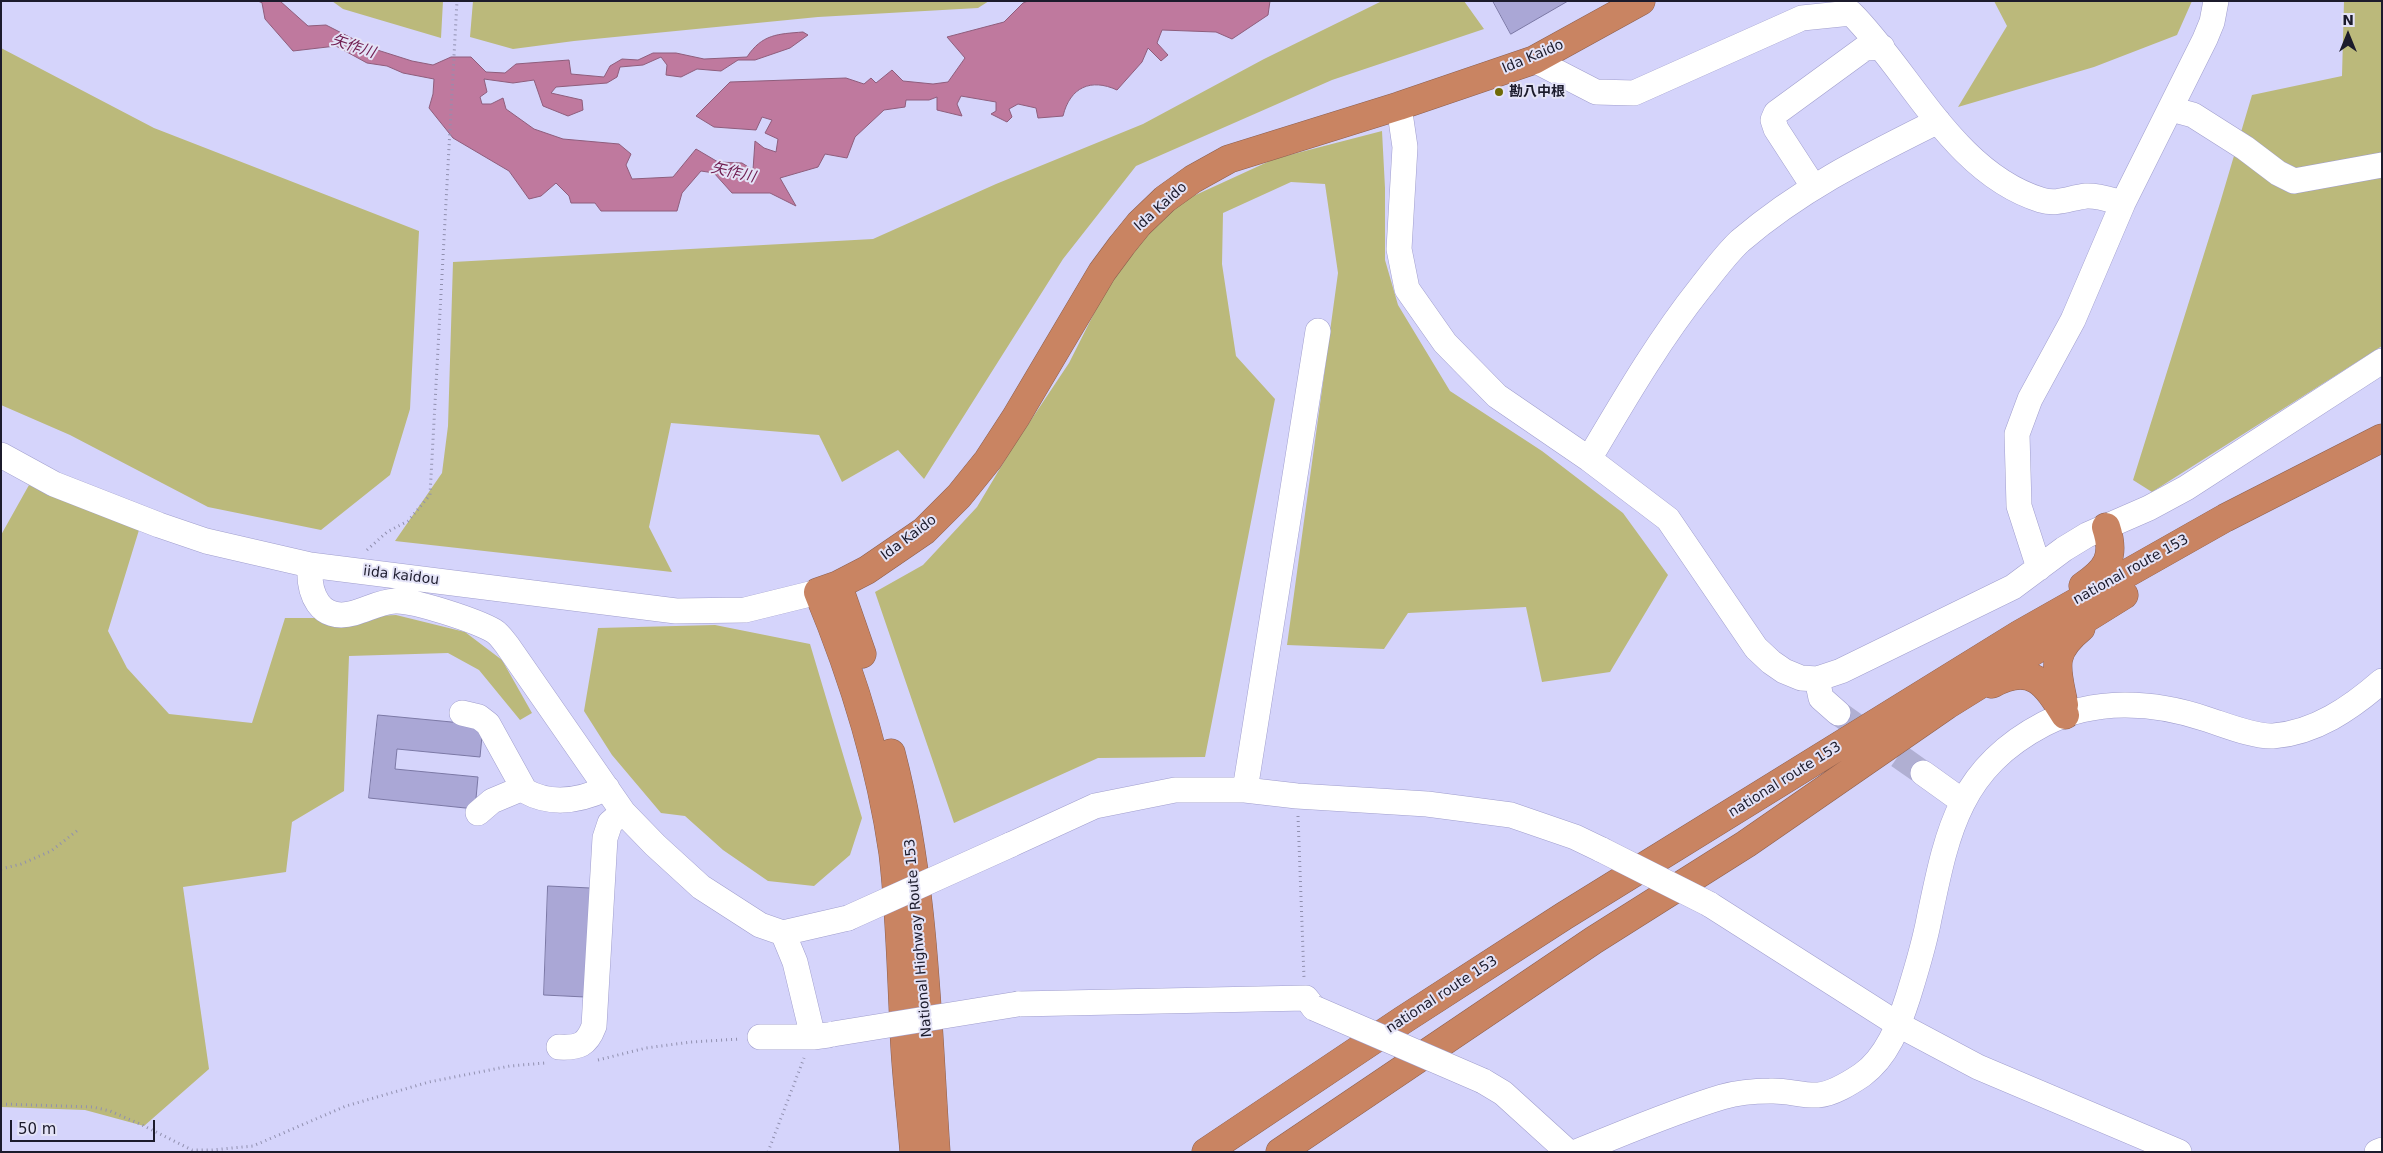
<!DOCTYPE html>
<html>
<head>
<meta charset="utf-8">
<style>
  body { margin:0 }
  #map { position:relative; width:2383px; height:1153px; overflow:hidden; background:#d5d4fb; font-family:"DejaVu Sans",sans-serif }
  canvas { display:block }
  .frame { position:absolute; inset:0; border:2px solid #1c1b2c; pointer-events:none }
  .north { position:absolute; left:2323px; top:10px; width:50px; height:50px; -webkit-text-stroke:4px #e4e3f7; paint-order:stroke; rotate:0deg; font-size:14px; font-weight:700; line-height:20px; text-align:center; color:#1c1b2c }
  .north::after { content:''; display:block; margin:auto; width:18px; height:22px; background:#1c1b2c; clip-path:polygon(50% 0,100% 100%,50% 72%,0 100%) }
  .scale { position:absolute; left:10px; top:1120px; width:145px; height:22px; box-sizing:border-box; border:2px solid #1c1b2c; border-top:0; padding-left:6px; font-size:15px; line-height:18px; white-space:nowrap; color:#1c1b2c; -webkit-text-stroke:4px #e4e3f7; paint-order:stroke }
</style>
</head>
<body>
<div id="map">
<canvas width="2383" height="1153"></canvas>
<div class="frame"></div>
<div class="north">N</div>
<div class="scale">50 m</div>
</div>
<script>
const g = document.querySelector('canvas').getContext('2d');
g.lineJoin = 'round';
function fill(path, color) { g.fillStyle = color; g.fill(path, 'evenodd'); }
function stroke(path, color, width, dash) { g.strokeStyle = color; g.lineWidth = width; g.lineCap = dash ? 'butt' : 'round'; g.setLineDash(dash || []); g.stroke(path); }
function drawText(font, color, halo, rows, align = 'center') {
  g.font = font + ' "DejaVu Sans","Noto Sans JP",sans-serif'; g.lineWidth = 4; g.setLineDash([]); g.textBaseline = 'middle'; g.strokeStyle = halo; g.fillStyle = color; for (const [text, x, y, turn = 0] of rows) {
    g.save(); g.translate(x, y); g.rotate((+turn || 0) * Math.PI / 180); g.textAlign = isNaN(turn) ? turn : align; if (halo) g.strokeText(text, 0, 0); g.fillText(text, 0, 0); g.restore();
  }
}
fill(new Path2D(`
  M332,1H443L441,38L343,9Z
  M473,1H989L978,8L818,17L574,41L513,49L470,37Z
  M1382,1H1464L1484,29L1332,80L1136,166L1063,259L924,479L898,450L842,482L819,435L671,423L649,527L672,572L395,541L442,473L448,426L453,262L873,239L996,184L1143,124L1264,59Z
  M1994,1H2192L2177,35L2094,67L1958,107L2007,26Z
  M2344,1H2382V346L2152,492L2133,480L2220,203L2252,95L2342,76Z
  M1,48L154,128L419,231L410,409L390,475L321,530L208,507L70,435L1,405Z
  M1382,131L1385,188V260L1398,305L1450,391L1542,451L1623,513L1668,575L1610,672L1542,682L1526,607L1408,613L1384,649L1287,645L1338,273L1325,184L1291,182L1223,213L1222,264L1236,356L1275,399L1205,757L1098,758L954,823L875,592L923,565L977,507L1011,450L1069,363L1120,262L1176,204L1274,159Z
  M29,485L139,530L108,631L127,668L169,714L252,723L285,618H337L396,615L465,632L502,660L532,713L520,720L479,670L448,653L349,656L344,791L292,822L286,872L183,887L209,1069L144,1126L85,1110L1,1107V535Z
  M715,625L810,644L862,818L850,855L814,886L768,881L723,850L685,816L661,813L612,755L584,711L598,628Z`), '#bbb97b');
const water = new Path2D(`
  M258,1H280L308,26L326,25L371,48L412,61L433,65L451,57H471L486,72L505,73L516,64L569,60L571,74L604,77L610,66L622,59L638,60L653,53H676L704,59L747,57C762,34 778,34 803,32L808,35L790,48L755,60H738L721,71L697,69L681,77L666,75L667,65L661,57L643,65L620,67L617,77L607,83L556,87L551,93L582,100L583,110L568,116L543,106L534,80L513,83L484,79L487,92L480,97L482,104H491L503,98L506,109L534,129L563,139L619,144L631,154L626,165L632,179L673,177L696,149L718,162L742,163L753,170L755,141L764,148L776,152L778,139L765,133L772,120L762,117L756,130L714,127L696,116L730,82L846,78L864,84L871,78L876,83L892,70L903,81L933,84L948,82L965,58L947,37L1004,22L1023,3L1028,1H1270L1268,15L1232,39L1216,32L1162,30L1157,43L1168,55L1161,61L1148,48L1142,62L1117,90C1091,78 1070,87 1063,116L1038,118L1036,108L1018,104L1009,109L1012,117L1007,122L991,114L996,111V102L961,96L957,104L962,116L937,110V97L929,100H906L905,107L884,110L855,137L847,158L825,154L818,167L780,178L796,206L770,193H732L714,173L701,171L682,193L677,211H601L595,203H571L569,196L556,183L541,196L529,199L509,171L453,138L429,108L433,94L434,79L403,73L387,66L367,63L336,46L293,51L265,19L262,3Z`);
fill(water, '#bf799e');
stroke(water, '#8e5d7c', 1);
const building = new Path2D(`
  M1493,1H1568L1511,34Z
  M378,715L483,725L480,757L397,749L395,769L478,777L475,809L369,798Z
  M548,886L590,888L585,997L544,995Z`);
fill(building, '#aaa7d6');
stroke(building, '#7b78a5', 1);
stroke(new Path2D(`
  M1838,713L1923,773`), '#b0afd2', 25, [25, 12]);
const minor = new Path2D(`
  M1534,60L1596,92L1634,93L1802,18L1851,13C1911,73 1954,173 2041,200C2058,205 2069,198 2086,196C2098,195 2111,200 2123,203
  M1399,106L1405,147L1399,249L1407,289L1445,343L1497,396L1589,459L1668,519L1756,648L1771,662L1784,671L1801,678L1817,679L1841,671L2013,587L2064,549L2087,535L2149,508L2186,488L2382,361
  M2171,109L2193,115L2245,148L2278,173L2294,181L2382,165
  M1813,186L1776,129L1773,120L1776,113L1865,48L1882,47
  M1,455L54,484L159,525L206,541L310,565L676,611L745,610L818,592
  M1589,459C1624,400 1658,341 1701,287C1713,272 1726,254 1740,241C1802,188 1866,157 1938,121
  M310,565C308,593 319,623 354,613C368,609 380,602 395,601C414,600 477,621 494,631C499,634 503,640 507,645L623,812L655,845L701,887L760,925L783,933L848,918
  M2039,568L2019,506L2017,434L2030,399L2073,320L2123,203L2205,39L2212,22L2216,1
  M1817,679L1821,698L1838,713
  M462,713L479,717L488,724L525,791C552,806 580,801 607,788
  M1923,773L1962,801
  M1245,790L1318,331
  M478,813L492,801L523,788
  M1010,845L1095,806L1175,790H1245L1297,796L1427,804L1511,815L1575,837L1602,850
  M1709,904L1899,1025L1978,1067L2179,1152
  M783,933L795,962L813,1037
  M1018,1004L1306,998L1314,1008
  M760,1037H813L828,1035
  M559,1047C579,1048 587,1045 594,1026L605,838L610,823L623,812
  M1483,1081L1503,1093L1568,1152
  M1576,1152C1624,1133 1672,1112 1722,1097C1736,1093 1755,1091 1770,1091C1786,1090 1803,1096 1818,1095C1833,1094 1850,1083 1862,1075C1887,1057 1899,1025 1908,997C1916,971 1924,946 1929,919C1947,833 1958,769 2044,724C2094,698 2153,701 2206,719C2225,725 2254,737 2273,736C2315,733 2351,708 2382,681
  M2377,1152L2382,1150`);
const highway = new Path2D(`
  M838,585L862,654
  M2083,586C2107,570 2116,557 2106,527
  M1992,684C2032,662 2046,684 2065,715
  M2064,705C2057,669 2049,654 2081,628
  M891,753C925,883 927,1019 936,1152
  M914,1152C911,1110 905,1069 904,1027C901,969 900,911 893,853C880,763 853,676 818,592L838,585L867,570L924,531L959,496L988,460L1016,417L1102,272L1122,245L1139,224L1165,199L1193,179L1229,159L1399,106L1534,60L1641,1
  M1206,1152L1403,1020L1564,916L2020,634L2225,518L2382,438
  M1280,1152L1594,940L1746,844L1947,705L2124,595`);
stroke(minor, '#a09ecd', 26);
stroke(highway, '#8c5f4f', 29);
stroke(new Path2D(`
  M367,550L387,532L408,521L430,495L457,1
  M1298,816L1304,978
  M1,869L21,864L51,851L78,830
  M598,1060L646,1048L691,1042L740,1039
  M1,1104L93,1107L110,1111L140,1124L192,1150H212L253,1146L346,1106L429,1082L510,1066L545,1063
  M768,1152L804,1058`), '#9190af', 3, [1, 4]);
stroke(minor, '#fff', 25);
stroke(highway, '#c98462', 28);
const minorBridge = new Path2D(`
  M1602,850L1709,904
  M848,918L1010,845
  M1314,1008L1483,1081
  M833,1034L1018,1004`);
stroke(minorBridge, '#a09ecd', 26, []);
stroke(minorBridge, '#fff', 25);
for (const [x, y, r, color] of [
  [1499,92,5,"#6f6a06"]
]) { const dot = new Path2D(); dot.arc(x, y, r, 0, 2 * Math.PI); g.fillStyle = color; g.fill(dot); stroke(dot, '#e4e3f7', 2); }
drawText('14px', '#1c1b2c', '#e4e3f7', [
  ["Ida Kaido",1533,57,-23],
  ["Ida Kaido",1161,207,-42],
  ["Ida Kaido",909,538,-37],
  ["national route 153",2131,570,-29],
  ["iida kaidou",401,576,7],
  ["national route 153",1785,780,-32],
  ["National Highway Route 153",919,938,-95],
  ["national route 153",1442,995,-33]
]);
drawText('bold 14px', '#1c1b2c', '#e4e3f7', [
  ["勘八中根",1509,92]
], 'left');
drawText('italic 15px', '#722053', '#e4e3f7', [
  ["矢作川",353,47,18],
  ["矢作川",733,173,13]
]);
</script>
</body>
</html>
